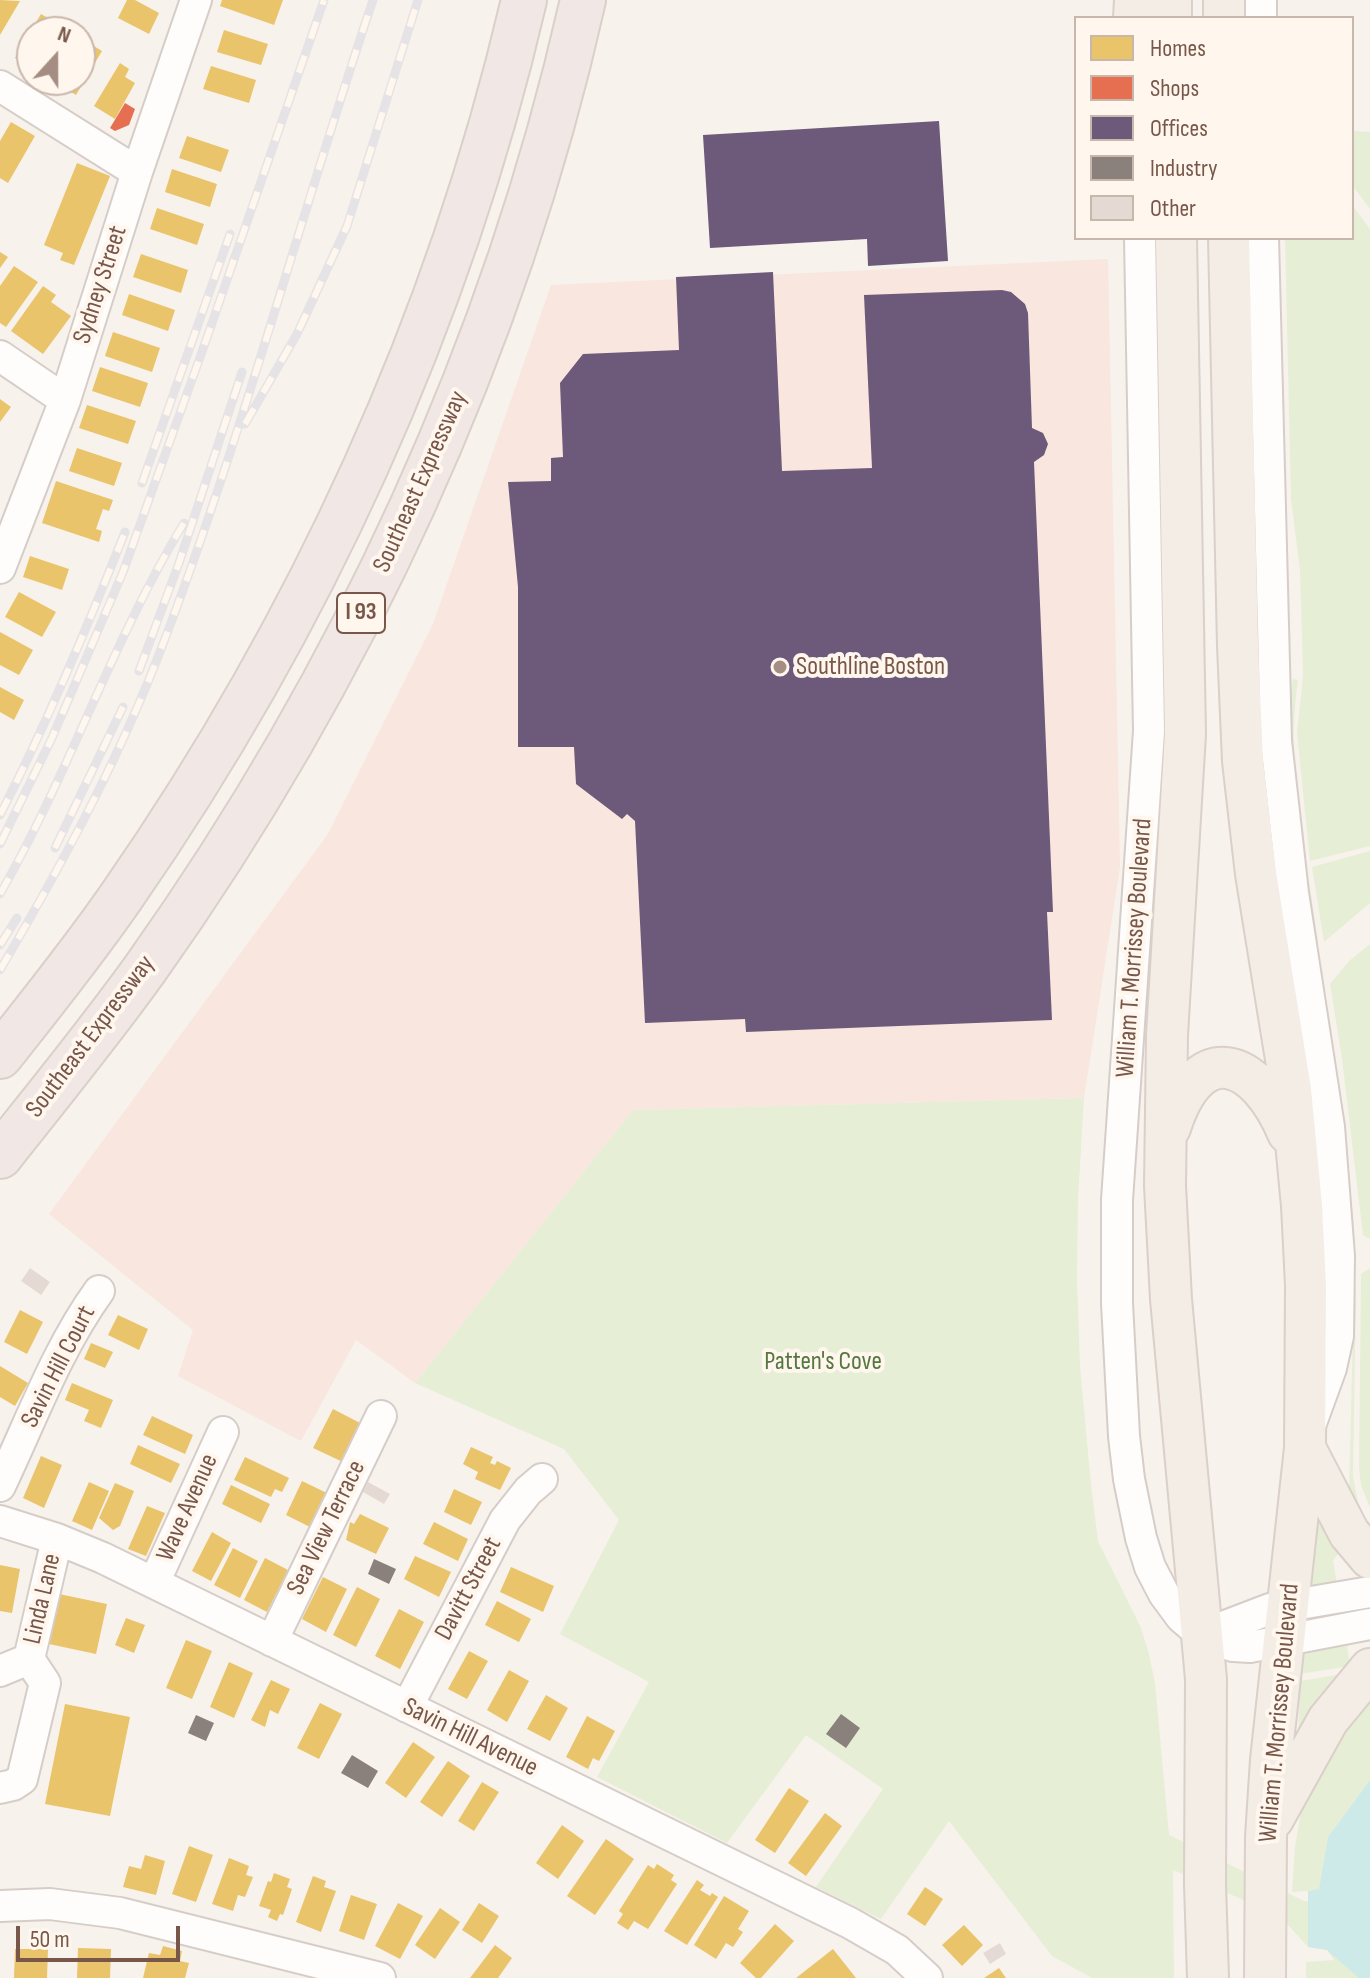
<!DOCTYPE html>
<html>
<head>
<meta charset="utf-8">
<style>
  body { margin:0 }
  #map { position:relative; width:1370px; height:1978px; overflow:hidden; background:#f8f2ec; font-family:"Sofia Sans Condensed",sans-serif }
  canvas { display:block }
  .legend { position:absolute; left:1074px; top:16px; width:280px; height:224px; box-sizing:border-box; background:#fff7ee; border:2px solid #c9b7ac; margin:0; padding:10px 14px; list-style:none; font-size:24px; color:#78574a }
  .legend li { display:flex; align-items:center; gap:16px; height:40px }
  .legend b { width:40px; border:2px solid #c9b7ac }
  .north { position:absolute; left:16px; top:16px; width:80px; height:80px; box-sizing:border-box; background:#fff7ee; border:2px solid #c9b7ac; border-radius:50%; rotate:21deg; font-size:22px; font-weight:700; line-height:32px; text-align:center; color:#78574a }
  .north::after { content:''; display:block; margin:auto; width:28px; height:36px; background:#a58d83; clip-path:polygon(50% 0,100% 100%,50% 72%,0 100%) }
  .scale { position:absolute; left:16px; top:1926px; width:164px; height:36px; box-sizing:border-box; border:4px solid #78574a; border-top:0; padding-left:10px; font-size:24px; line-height:28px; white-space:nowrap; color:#78574a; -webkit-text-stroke:6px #fff7ee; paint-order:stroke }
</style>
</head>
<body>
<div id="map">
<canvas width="1370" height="1978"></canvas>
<ul class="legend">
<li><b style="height:22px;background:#e9c46a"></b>Homes</li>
<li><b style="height:22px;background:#e76f51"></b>Shops</li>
<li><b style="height:22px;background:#6d597a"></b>Offices</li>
<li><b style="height:22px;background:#8a817c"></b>Industry</li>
<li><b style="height:22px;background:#e4dad3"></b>Other</li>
</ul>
<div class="north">N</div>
<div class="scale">50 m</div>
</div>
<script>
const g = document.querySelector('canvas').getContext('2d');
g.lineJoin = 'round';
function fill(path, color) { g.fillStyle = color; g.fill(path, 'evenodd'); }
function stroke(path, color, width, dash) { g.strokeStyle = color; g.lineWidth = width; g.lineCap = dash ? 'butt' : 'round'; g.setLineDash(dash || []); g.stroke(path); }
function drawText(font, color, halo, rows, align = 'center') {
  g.font = font + ' "Sofia Sans Condensed",sans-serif'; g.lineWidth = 8; g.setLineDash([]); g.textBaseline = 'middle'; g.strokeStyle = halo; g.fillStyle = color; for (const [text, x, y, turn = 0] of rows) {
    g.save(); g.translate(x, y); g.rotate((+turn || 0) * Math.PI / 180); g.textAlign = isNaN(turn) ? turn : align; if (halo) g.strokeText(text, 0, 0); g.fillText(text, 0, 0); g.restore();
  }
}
fill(new Path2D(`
  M1108,259L1120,867L1084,1098L633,1110L415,1383L356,1340L301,1441L178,1376L193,1330L49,1214L328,834L433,624L551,285Z`), '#f8e6df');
fill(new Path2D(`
  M1352,131L1370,132V209L1352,185Z
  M1352,205L1370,229V846L1310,861L1297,733L1303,675L1300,570L1291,499L1285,238H1352Z
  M1293,679L1298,680C1284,770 1307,854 1318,942L1312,939C1301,854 1279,765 1293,679Z
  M1370,851V903L1324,942L1312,867Z
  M1370,944V1239L1363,1235L1342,1059L1330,984L1349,961Z
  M1324,993L1344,1119L1354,1227L1351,1224Z
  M1084,1098L1078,1200L1077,1279L1080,1366L1091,1485L1098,1541L1141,1628L1149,1654L1155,1683L1169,1835L1304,1901L1319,1902L1370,1978H1306V1962L1334,1960L1327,1950L1308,1947L1287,1924L1258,1906L1173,1870L1174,1978H1092L1052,1956L949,1821L881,1919L816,1887L883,1789L806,1735L727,1843L597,1777L649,1682L560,1634L619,1520L564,1449L415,1383L633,1110Z
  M1370,1268V1508L1361,1485L1359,1468L1361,1281V1274Z
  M1354,1288L1356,1289L1353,1476L1358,1503L1366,1520L1360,1528L1349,1495Z
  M1318,1516L1346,1545L1333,1560L1337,1585L1316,1588L1308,1581Z
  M1347,1644L1350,1666L1300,1674L1302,1658L1306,1653Z
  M1348,1673L1298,1737L1300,1681Z
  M1370,1679V1780L1328,1837L1319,1890L1292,1892L1295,1847L1304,1793Z`), '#e6eed6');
fill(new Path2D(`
  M1370,1780V1978H1359L1327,1950L1308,1947V1891L1319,1889L1328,1837Z`), '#cde9e8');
fill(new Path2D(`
  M0,0L20,1L0,35Z
  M127,0H135L159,13L149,34L118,18Z
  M222,0H283L274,25L220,6Z
  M41,14L61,26L57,32H32V68L15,58Z
  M224,30L268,44L261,65L217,52Z
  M82,39L102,51L76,95L56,83L57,80H80V43Z
  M120,63L129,69L125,77L135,83L115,119L94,106Z
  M211,66L256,80L249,103L203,89Z
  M11,122L35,136L8,183L0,178V141Z
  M187,136L229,150L221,172L179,158Z
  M77,163L110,176L74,265L60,260L63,253L44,245Z
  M172,169L217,184L210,207L165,192Z
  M157,208L204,224L197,245L150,229Z
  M0,252L8,257L0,268Z
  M141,254L188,270L181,293L133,277Z
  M14,266L38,282L6,327L0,323V286Z
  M43,286L56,295L51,302L71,316L43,354L11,331Z
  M129,294L175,310L168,331L122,315Z
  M113,332L160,348L152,372L105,356Z
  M100,367L148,383L140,407L92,391Z
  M0,399L11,407L0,422Z
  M87,405L136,421L128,444L79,428Z
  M77,448L122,463L114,486L69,471Z
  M56,481L113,500L109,511L103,509L96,529L102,531L99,542L42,523Z
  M30,556L69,569L62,590L23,577Z
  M19,592L56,612L42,637L5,617Z
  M0,632L33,650L19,675L0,665Z
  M0,687L24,700L14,720L0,712Z
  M20,1310L43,1322L27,1354L4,1342Z
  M118,1315L148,1329L139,1350L108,1335Z
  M91,1343L113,1352L105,1368L84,1359Z
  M0,1366L28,1383L15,1406L0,1397Z
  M72,1383L113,1400L101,1428L84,1421L89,1410L65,1400Z
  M333,1409L364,1425L345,1463L313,1448Z
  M152,1416L193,1435L185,1454L143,1435Z
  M138,1445L180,1464L171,1483L130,1464Z
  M471,1447L493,1457L490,1463L495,1465L497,1461L511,1468L500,1490L475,1479L478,1472L463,1464Z
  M41,1456L62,1465L44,1508L23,1498Z
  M245,1457L289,1478L282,1492L275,1489L271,1497L234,1480Z
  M302,1481L333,1496L318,1531L286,1515Z
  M89,1482L109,1491L92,1530L72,1521Z
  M115,1483L134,1491L120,1526L113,1530L99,1518Z
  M231,1485L270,1504L261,1523L222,1504Z
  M454,1489L482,1502L471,1525L444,1512Z
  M147,1506L165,1513L146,1556L128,1549Z
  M360,1514L389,1528L376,1554L346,1540L350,1522L354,1524Z
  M434,1522L468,1539L458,1561L423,1544Z
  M212,1532L231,1543L211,1581L192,1571Z
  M233,1548L258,1561L240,1598L214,1585Z
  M415,1556L451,1572L439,1597L404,1579Z
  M265,1558L288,1570L267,1612L244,1600Z
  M0,1565L20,1569L12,1613L0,1611Z
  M511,1567L554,1586L543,1612L500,1592Z
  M323,1577L347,1589L326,1632L302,1619Z
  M357,1587L380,1599L356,1647L333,1635Z
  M59,1594L107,1604L96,1654L49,1644Z
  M497,1601L531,1619L519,1642L485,1625Z
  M399,1609L424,1622L400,1669L375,1656Z
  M126,1618L145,1625L134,1653L115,1645Z
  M186,1640L212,1651L192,1699L166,1688Z
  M469,1651L488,1661L467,1699L448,1689Z
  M229,1662L253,1673L234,1718L210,1707Z
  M509,1670L529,1681L507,1722L487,1710Z
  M271,1680L290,1689L278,1714L270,1710L265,1727L251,1720Z
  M546,1695L568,1708L550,1741L527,1729Z
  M320,1703L342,1714L319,1759L297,1748Z
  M65,1704L130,1717L110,1816L45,1804Z
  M587,1716L615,1731L599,1761L593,1758L588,1769L566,1757Z
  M413,1742L435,1757L406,1798L385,1783Z
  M448,1761L470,1776L442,1817L420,1802Z
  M482,1782L499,1792L474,1831L458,1821Z
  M789,1788L809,1801L775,1853L755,1840Z
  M825,1813L842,1826L806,1876L788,1863Z
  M562,1825L584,1841L558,1879L536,1863Z
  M606,1839L634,1859L595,1915L567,1896Z
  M189,1846L213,1855L196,1902L172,1894Z
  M145,1855L165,1861L156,1895L123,1887L129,1866L141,1869Z
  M229,1858L249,1866L246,1875L253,1877L245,1897L238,1895L233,1911L212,1904Z
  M657,1864L674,1875L671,1880L677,1884L648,1929L634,1921L628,1930L617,1923L623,1914L619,1911L648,1865L654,1869Z
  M274,1873L290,1879L287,1887L292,1889L283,1915L280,1914L277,1921L268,1917L271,1910L259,1906L268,1881L271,1882Z
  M313,1876L326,1881L324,1887L336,1891L321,1932L296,1922Z
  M697,1880L704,1885L700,1890L710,1896L712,1893L718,1897L687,1945L664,1931Z
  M925,1887L943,1899L925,1926L907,1914Z
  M351,1895L377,1904L364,1940L339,1931Z
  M724,1896L749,1911L738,1929L743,1932L733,1947L726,1943L716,1959L694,1945Z
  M398,1903L423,1916L400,1959L375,1946Z
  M479,1903L499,1916L482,1943L462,1930Z
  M440,1908L460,1922L435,1959L415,1945Z
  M775,1924L794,1941L761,1978H756L740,1963Z
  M964,1925L983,1945L962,1966L942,1945Z
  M495,1945L512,1958L498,1978H470Z
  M163,1946L182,1951L180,1961L189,1963L185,1978H143L149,1953L160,1955Z
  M78,1948L111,1949L110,1978H77Z
  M15,1949H48L47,1978H14Z
  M833,1949L856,1978H796Z
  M999,1968L1006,1978H984Z`), '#e9c46a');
fill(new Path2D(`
  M125,103L135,109L129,125L115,131L110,128Z`), '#e76f51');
fill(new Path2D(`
  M939,121L948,261L868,266L867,239L710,248L703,135Z
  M773,272L782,471L872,468L864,295L1002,290L1011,292L1025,304L1028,313L1032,428L1043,433L1048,444L1044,455L1034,462L1053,912H1047L1052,1020L746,1032L745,1019L645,1023L635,821L627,814L622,819L576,784L574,747H518V587L508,482L551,481V458L563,457L560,383L583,354L679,350L676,277Z`), '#6d597a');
fill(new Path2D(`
  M374,1559L396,1569L389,1584L368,1574Z
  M841,1714L860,1728L846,1748L826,1734Z
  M196,1715L214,1723L206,1741L188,1733Z
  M352,1755L378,1771L368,1788L341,1773Z`), '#8a817c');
fill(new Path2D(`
  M30,1268L50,1282L41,1295L21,1281Z
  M368,1482L390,1494L384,1504L363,1492Z
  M1000,1943L1006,1954L990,1964L983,1953Z`), '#e4dad3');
const minor = new Path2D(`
  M1261,18V0
  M0,86L137,172
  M1140,238L1149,731L1117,1200V1303L1124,1436L1129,1479L1141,1538L1150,1567L1164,1594L1181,1617L1202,1635L1233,1646L1250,1647L1370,1624
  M1263,238L1276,741L1293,893L1329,1127L1339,1256L1338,1336L1331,1368L1311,1423
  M0,356L65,400
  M0,568L65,400L137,172L196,0
  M0,1486C31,1421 57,1349 99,1291
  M0,1521L57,1539L103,1558L850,1923L897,1950L927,1978
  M154,1583L223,1432
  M1202,1635L1270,1609L1370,1592
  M272,1641L381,1416
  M0,1671L29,1659
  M407,1707L505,1520L528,1491L542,1479
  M0,1788L13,1785L22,1779L45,1683L29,1659L57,1539
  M0,1906L50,1904L120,1913L380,1978`);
const major = new Path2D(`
  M1171,0V18
  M1224,0V18
  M1134,18L1135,0
  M1176,238L1185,734L1167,1035L1165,1186L1171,1299L1206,1679L1205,1884L1208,1978
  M1229,238L1238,646L1243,761L1256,874L1291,1090L1302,1206L1306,1285L1305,1448L1271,1760L1266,1837L1265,1978
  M1170,1128C1199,1036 1257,1059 1288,1133
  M1305,1448L1349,1533L1370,1558
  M1273,1819L1328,1720L1370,1669`);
const highway = new Path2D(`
  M0,1056C41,1004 83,952 121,897C310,625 449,323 524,0
  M0,1156C49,1094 99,1033 145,969C352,678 505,348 583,0`);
stroke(minor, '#d6cdc8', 34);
stroke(major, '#dacfc9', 44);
stroke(highway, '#dacfc9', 48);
stroke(minor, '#fefdfc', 30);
stroke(major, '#f3ede5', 40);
stroke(highway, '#f1e7e4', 44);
const rail = new Path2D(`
  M245,424L297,334L347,226L418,0
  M142,483L230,234
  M139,671L179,563L242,372
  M0,815C47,723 87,628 125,532
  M0,844L52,738L123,572L203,349L324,0
  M55,848L123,707
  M0,894C69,774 112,641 184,523
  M0,945L17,918
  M0,970C58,871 114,769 156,662C240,446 299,220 373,0`);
stroke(rail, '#e5e3e5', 9);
stroke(rail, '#fff7ee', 6, [18]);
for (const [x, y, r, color] of [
  [780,667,8,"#a58d83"]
]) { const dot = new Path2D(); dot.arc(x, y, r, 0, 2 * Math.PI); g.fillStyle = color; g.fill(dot); stroke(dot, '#fff7ee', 3); }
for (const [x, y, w] of [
  [361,613,48]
]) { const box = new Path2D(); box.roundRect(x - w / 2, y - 20, w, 40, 6); g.fillStyle = '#fff7ee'; g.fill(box); stroke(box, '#78574a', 2); }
drawText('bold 24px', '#78574a', null, [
  ["I 93",361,613]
]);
drawText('26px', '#78574a', '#fff7ee', [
  ["Sydney Street",101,285,-72],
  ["Southeast Expressway",421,482,-66],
  ["William T. Morrissey Boulevard",1135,948,-86],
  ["Southeast Expressway",91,1037,-53],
  ["Savin Hill Court",59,1367,-63],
  ["Wave Avenue",188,1508,-66],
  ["Sea View Terrace",327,1528,-64],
  ["Davitt Street",469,1589,-62],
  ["Linda Lane",43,1599,-77],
  ["William T. Morrissey Boulevard",1280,1713,-85],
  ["Savin Hill Avenue",470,1738,26]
]);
drawText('26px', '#78574a', '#fff7ee', [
  ["Southline Boston",796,667]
], 'left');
drawText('26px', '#54783f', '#fff7ee', [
  ["Patten's Cove",823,1362]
]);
</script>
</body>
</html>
